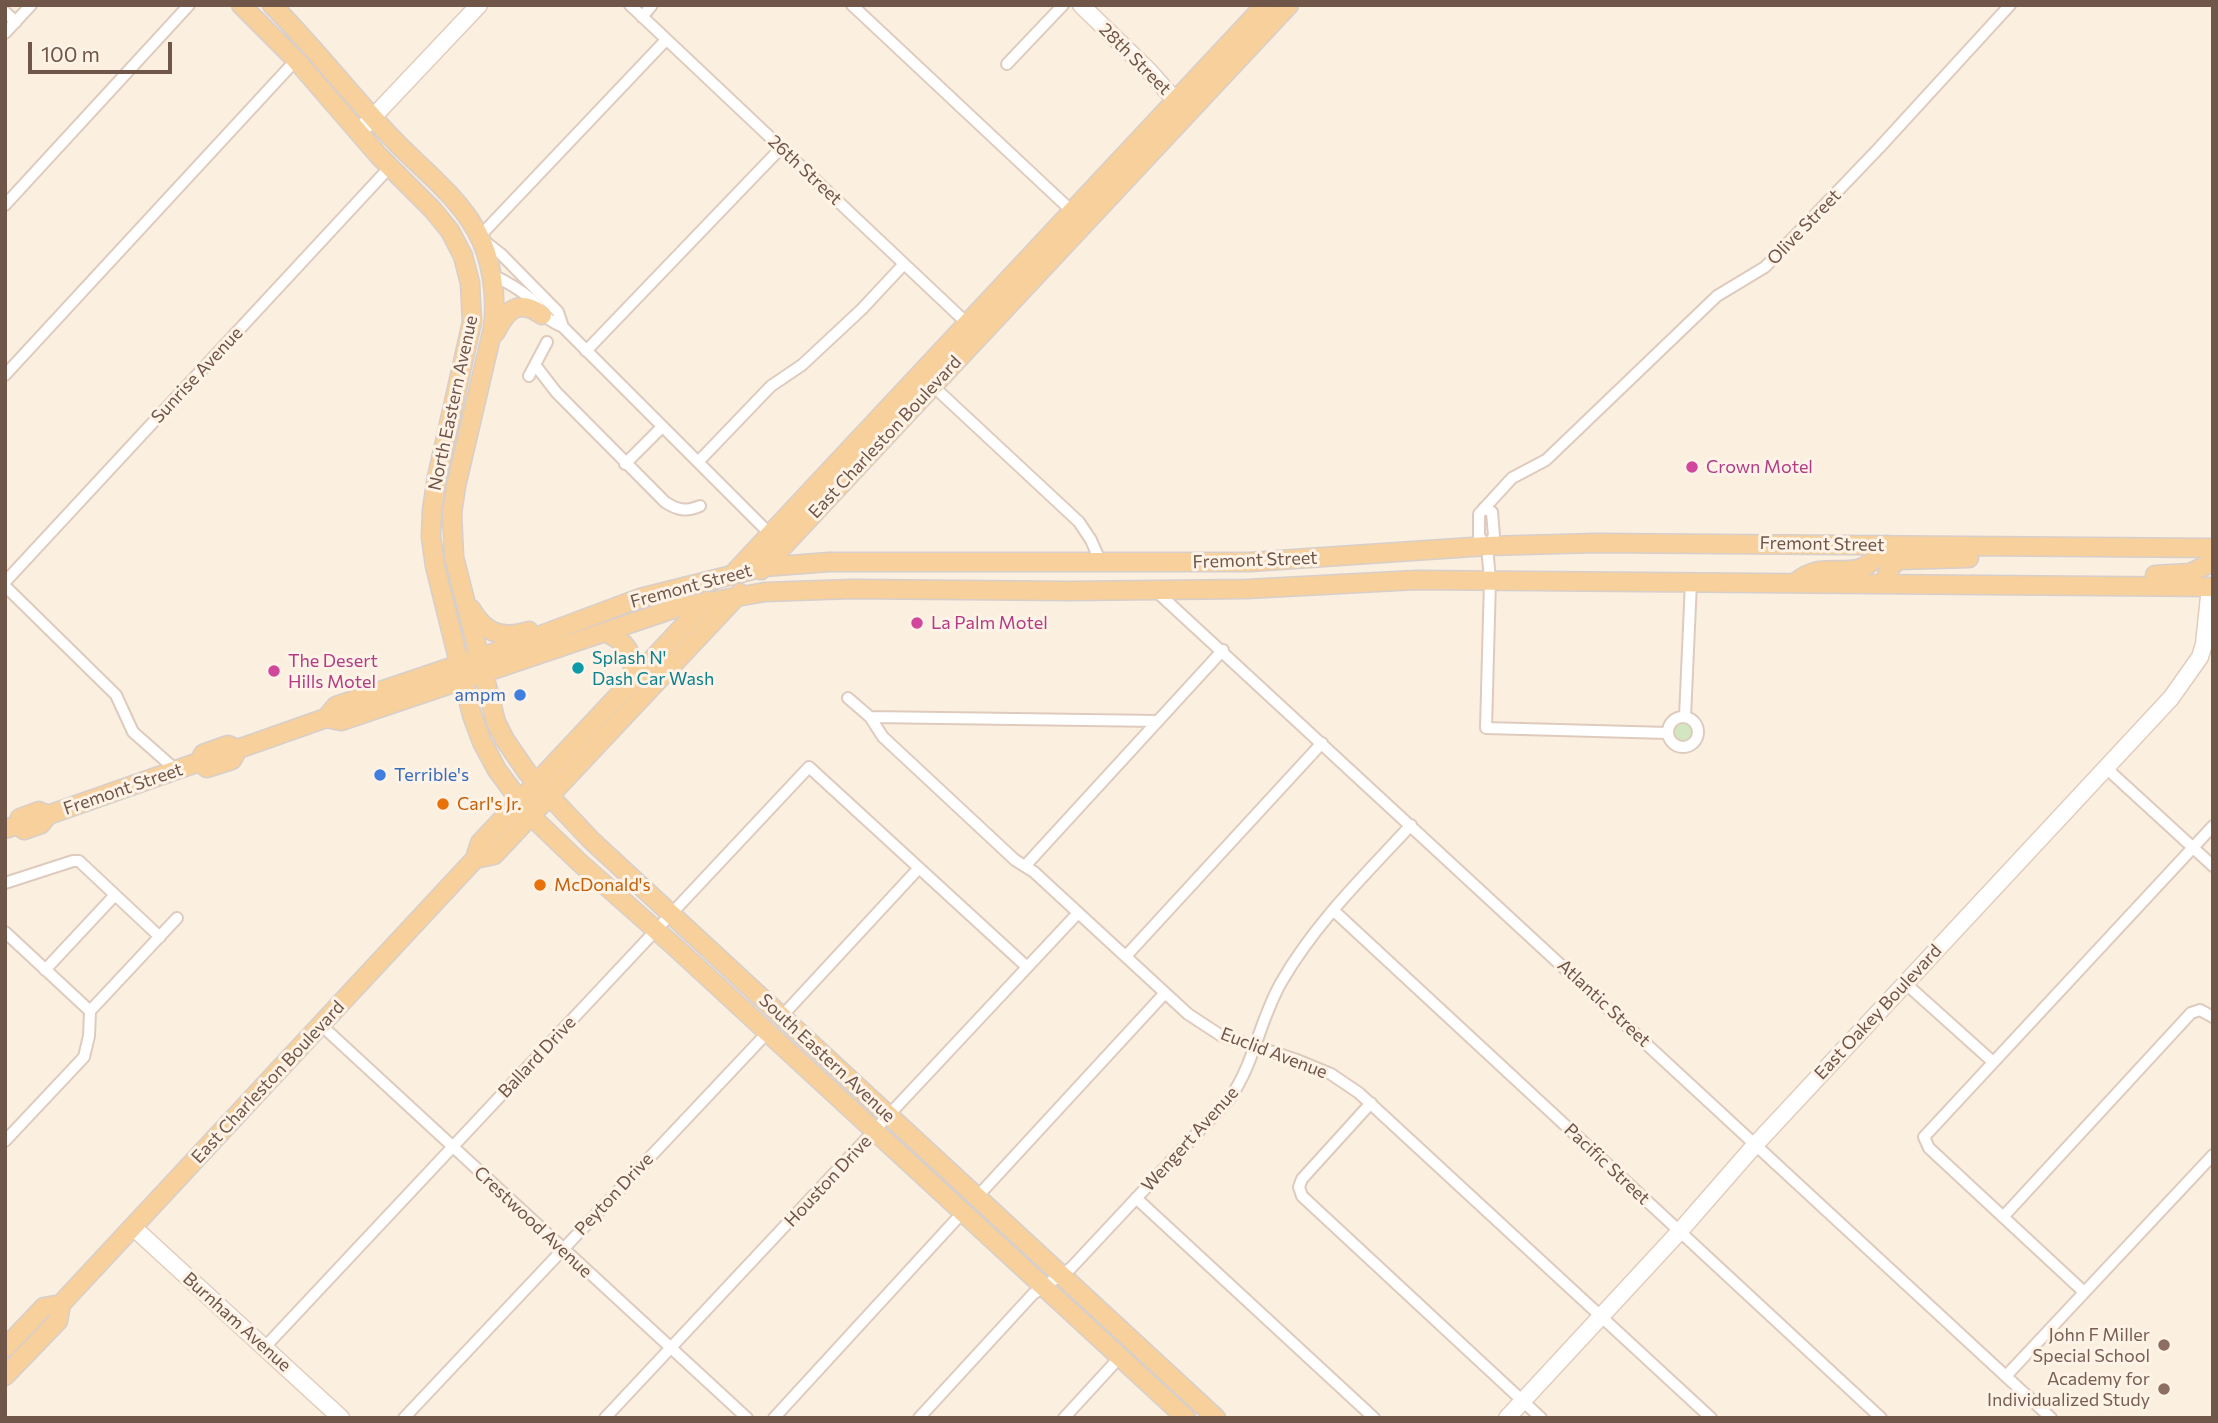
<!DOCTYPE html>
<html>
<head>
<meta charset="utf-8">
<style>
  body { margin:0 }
  #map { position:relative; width:2218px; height:1423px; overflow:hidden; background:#fbefe0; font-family:Commissioner,sans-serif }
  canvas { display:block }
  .frame { position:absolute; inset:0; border:7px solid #705549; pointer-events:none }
  .scale { position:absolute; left:28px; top:42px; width:144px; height:32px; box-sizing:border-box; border:4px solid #705549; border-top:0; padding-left:9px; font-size:21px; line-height:24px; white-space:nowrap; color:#705549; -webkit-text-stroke:5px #fef3e6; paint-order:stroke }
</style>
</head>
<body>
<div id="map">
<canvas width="2218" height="1423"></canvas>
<div class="frame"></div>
<div class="scale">100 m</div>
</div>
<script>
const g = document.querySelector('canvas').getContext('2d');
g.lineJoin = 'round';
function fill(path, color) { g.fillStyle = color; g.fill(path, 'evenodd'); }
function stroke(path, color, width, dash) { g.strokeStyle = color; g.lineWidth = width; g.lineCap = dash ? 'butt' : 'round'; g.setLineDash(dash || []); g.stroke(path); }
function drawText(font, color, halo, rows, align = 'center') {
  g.font = font + ' Commissioner,sans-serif'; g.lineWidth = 6; g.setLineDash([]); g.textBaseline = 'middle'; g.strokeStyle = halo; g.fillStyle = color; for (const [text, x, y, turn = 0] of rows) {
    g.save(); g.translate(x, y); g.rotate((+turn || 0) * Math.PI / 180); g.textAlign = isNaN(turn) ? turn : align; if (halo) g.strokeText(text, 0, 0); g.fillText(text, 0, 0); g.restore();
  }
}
fill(new Path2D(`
  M1672 736a13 13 0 1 1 26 0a13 13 0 1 1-26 0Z`), '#d2e7c0');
const street = new Path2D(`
  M630,5L971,327
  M852,5L1075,214
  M5,12L16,22
  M642,17L652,5
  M5,33L31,5
  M1007,64L1063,5
  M5,205L189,5
  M491,274C505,281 518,288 530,298C546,312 540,317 563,327L771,535
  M563,327L558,312L501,254L479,237L666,40
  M586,351L781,148
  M536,366L556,392L665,502C677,510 686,512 700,506
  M5,375L296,60
  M529,376L547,342
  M933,386L1079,522L1091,540L1101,563
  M698,462L771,386L802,365L862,309L904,264
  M625,464L662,427
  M1484,508L1492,512L1494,536L1487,546
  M5,582L389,168
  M5,586L116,695L133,732L176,770
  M1156,591L2051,1418
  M848,698L870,717L883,737L1015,860L1034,872L1188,1014L1220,1035L1297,1060L1331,1074L1359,1093L1711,1418
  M870,717L1158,721
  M1685,717L1691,582
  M1668 732a15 15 0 1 1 30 0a15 15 0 1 1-30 0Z
  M1668,733L1486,728L1490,580L1487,546L1479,536V514L1512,478L1546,460L1717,296L1765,267L1879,148L2010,5
  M2105,767L2213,866
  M1025,866L1223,650
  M5,883L73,861H79L160,937
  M1333,910L1881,1418
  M5,932L90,1011
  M1126,956L1322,743
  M45,970L115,895
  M1905,983L1993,1062
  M782,1016L919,868
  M321,1025L747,1418
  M1371,1103L1302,1179L1299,1187L1302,1196L1541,1418
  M5,1141L84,1057L89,1036L90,1011L177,918
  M977,1197L1165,993
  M1136,1198L1374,1418
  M2003,1217L2191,1013L2200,1010L2213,1017
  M2084,1292L1929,1148L1924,1137L2213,826
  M264,1348L809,767L1027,967
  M2006,1376L2213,1155
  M404,1418L768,1032
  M605,1418L1078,913
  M774,1418L963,1212
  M919,1418L1033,1294L1071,1268L1230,1098C1255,1062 1260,1018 1282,981C1316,922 1366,874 1411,825
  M1064,1418L1120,1357`);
const secondary = new Path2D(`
  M1081,5L1149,71L1182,108
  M358,133L479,5
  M133,1227L341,1418
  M1507,1418L1680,1231L1755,1145L2171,698L2200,657L2204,644L2210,587`);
const primary = new Path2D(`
  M241,5L296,60L379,156L433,210L450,231L463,256L470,283L472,322L437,477L432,510L431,537L435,566L472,715L482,742L497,770L531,816L579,862L674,946L1186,1418
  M272,5C314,47 349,93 390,136C418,166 455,193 476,230C492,258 497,296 493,328L456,486L452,513L454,557L496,722L505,740L527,772L591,840L1216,1418
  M495,333C507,310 518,298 542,315
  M761,570L1289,5
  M734,573L1265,5
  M2155,575L2190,573L2213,562
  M1795,583C1829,553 1856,592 1887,545
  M1884,583L1891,566L1899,560L1969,558
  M471,609C485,634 503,639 529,631
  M605,632C628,642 637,658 631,682
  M326,718L336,706L493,653L640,598L764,567L829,562H1250L1487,546L1596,543L2213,548
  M199,762L207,768L232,760L238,749
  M18,825L24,830L41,824L48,815L199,762L203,754L228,745L238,749L326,718L341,721L679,607L765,592L852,589L1069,591L1247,589L1416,580L2213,587
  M5,829L18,825L20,818L39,811L48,815
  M475,859L494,855L740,593
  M5,1348L44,1307L61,1304
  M5,1376L58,1321L61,1304L475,859L480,843L707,601`);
stroke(street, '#decbbd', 14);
stroke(secondary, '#e3ccbb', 19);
stroke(primary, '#d7cfcc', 21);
stroke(street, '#fff', 10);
stroke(secondary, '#fff', 16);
stroke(primary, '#f7d09b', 18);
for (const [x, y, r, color] of [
  [1692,467,7,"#d1479c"],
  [917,623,7,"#d1479c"],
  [578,668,7,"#0f9aa8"],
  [274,671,7,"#d1479c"],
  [520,695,7,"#3f7fe0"],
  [380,775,7,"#3f7fe0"],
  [443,804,7,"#e8710a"],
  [540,885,7,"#e8710a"],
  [2164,1345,7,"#8d6e63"],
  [2164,1389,7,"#8d6e63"]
]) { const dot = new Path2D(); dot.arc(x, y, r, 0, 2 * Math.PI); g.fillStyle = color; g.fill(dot); stroke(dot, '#fef3e6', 2.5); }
drawText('18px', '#705549', '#fef3e6', [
  ["28th Street",1135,59,45],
  ["26th Street",805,170,43],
  ["Olive Street",1804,227,-46],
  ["Sunrise Avenue",197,375,-47],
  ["North Eastern Avenue",453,403,-78],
  ["East Charleston Boulevard",885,437,-47],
  ["Fremont Street",1822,544,1],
  ["Fremont Street",1255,560,-2],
  ["Fremont Street",691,586,-15],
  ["Fremont Street",123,789,-19],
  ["Atlantic Street",1604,1003,43],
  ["East Oakey Boulevard",1878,1012,-47],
  ["Euclid Avenue",1274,1053,21],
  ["Ballard Drive",537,1057,-47],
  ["South Eastern Avenue",827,1058,43],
  ["East Charleston Boulevard",268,1082,-47],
  ["Wengert Avenue",1190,1139,-48],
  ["Pacific Street",1607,1164,43],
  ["Houston Drive",828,1181,-47],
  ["Peyton Drive",614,1194,-47],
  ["Crestwood Avenue",533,1222,43],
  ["Burnham Avenue",237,1322,42]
]);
drawText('18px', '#b23c85', '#fef3e6', [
  ["Crown Motel",1706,467],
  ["La Palm Motel",931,623],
  ["The Desert",288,661],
  ["Hills Motel",288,682]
], 'left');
drawText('18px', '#0d838f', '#fef3e6', [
  ["Splash N'",592,658],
  ["Dash Car Wash",592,679]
], 'left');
drawText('18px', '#366cbe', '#fef3e6', [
  ["ampm",506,695],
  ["Terrible's",394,775,"left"]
], 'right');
drawText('18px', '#c56008', '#fef3e6', [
  ["Carl's Jr.",457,804],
  ["McDonald's",554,885]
], 'left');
drawText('18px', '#785e54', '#fef3e6', [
  ["John F Miller",2150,1335],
  ["Special School",2150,1356],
  ["Academy for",2150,1379],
  ["Individualized Study",2150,1400]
], 'right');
</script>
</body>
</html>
